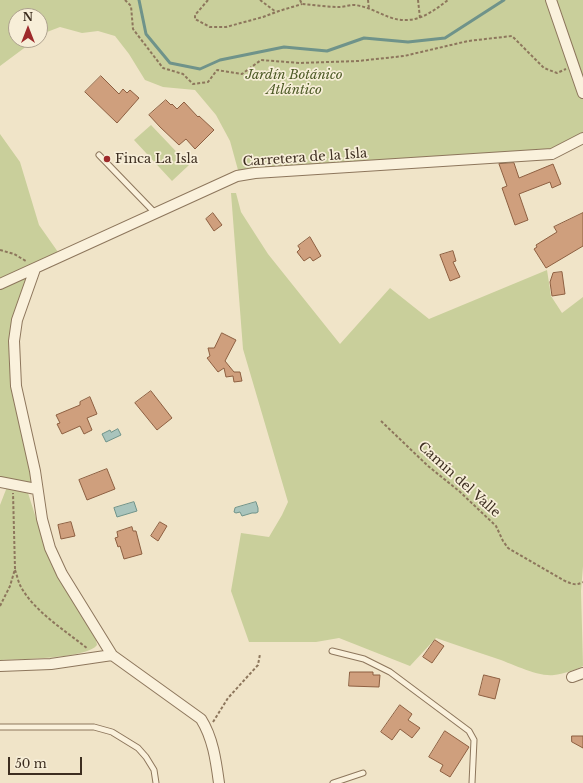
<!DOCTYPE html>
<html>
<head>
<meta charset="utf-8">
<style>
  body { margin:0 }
  #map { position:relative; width:583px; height:783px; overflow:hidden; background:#f0e4c8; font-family:"Libre Baskerville",serif }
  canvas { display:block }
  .north { position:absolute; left:8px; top:8px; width:40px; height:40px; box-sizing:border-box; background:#f7eed8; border:1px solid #ada18e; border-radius:50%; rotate:0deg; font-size:11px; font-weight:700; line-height:16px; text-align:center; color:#3d2e20 }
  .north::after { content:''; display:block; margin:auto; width:14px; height:18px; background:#9e2a2b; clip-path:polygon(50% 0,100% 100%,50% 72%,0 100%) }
  .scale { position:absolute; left:8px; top:757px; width:74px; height:18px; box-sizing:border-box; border:2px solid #3d2e20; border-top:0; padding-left:5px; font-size:12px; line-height:14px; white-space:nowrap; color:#3d2e20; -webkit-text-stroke:3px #f7eed8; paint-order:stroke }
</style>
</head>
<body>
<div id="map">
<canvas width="583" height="783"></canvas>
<div class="north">N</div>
<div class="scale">50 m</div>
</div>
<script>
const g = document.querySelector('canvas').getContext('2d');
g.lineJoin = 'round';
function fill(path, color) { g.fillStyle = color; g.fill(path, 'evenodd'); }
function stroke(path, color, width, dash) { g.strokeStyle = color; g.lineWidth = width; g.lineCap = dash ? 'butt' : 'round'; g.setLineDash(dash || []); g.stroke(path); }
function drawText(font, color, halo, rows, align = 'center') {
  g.font = font + ' "Libre Baskerville",serif'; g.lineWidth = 3.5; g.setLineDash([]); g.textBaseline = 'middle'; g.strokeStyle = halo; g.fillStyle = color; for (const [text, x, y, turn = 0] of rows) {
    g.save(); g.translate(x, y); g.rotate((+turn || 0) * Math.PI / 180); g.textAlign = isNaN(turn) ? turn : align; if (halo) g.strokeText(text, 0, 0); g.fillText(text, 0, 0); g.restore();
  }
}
fill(new Path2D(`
  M0,0H583V132L550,149L238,170L230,141L216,115L195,90L163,87L145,80L129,54L115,36L98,31L82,33L60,27L47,32L40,37V16H16V40H35L0,66Z
  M151,125L189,165L172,181L134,140Z
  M0,134L20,162L39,225L58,252L34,264L0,278Z
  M231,193H236L241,212L268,254L340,344L390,288L429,319L547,270L551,296L562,313L583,297V566L581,591L583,666C575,670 563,674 554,675C537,677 511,663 495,658C475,651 455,645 436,638L410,666L339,638L316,642H249L231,591L241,533L269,537L282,515L288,502L243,349Z
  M35,269L14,341L36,489L0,482V284Z
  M7,487L25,491L28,493L50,562L57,575L96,640L97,645C87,659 18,659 0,660V505Z`), '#c9cf9b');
const water = new Path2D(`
  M118,429L121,435L106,442L102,434L110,430L111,432Z
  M134,502L137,511L117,517L114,508Z
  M256,502L258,508V512L256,513H252L242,516L240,512L236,513L234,512L235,508Z`);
fill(water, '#a9c4bc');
stroke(water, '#6f938a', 1);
stroke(new Path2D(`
  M139,0L146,34L170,63L200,69L220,60L284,47L327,51L364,38L408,42L445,38L504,0`), '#6f938a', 3);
const building = new Path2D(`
  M101,76L119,94L123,89L127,93L130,90L139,98L117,123L85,92Z
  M166,100L171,105L172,104L177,109L184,102L198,117L199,116L214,130L195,149L186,139L179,145L160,127L149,115Z
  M514,163L519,178L553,164L561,184L552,188L550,182L519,194L528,220L515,225L502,188L507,186L499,164Z
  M213,213L222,225L214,231L206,219Z
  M583,213V246L546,268L534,249L537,247L536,245L557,232L554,227Z
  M310,237L321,256L313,261L310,257L304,261L297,252L300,249L298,246Z
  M453,251L456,261L453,262L460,277L450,281L440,255Z
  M562,272L565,294L552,296L550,282L553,273Z
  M222,333L236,340L225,361L234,372H240L242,381L234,382L233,376L226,377L224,368L218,372L207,358L210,356L208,348H214Z
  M151,391L172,418L157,430L135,403Z
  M90,397L97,414L87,418L92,430L84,434L80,426L62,434L57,424L60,423L56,415L80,405V402Z
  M107,469L115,489L87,500L79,480Z
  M71,522L75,536L61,539L58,525Z
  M160,522L167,526L158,541L151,536Z
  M132,527L133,531H136L142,554L124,559L120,546L118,547L115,538L118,537L117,532Z
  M435,640L444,646L432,663L423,657Z
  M350,672H373V675H380L379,687L349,686Z
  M484,675L500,679L495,699L479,695Z
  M400,705L412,714L408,720L420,728L412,738L400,729L392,740L381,732Z
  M445,731L469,747L450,777L440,771L443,765L429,757Z
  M572,736H583V748L572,742Z`);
fill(building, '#cf9f7d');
stroke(building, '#8d5f41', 1);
const lane = new Path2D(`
  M99,155L156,214
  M332,651L364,659L390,672L469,731L474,740L472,783
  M0,727H94L112,732L138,748L146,757L154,770L156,783
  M333,783L363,773`);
const street = new Path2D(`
  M551,0L583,93
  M35,269L17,320L14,341L16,386L35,471L42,519L50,548L62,574L112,655L201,719C213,738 216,761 219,783
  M0,284L237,176L255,173L552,154L583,138
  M0,482L36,489
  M0,666L51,664L112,655
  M572,677L583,673`);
stroke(lane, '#8d765c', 7);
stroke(street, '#8d765c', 12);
stroke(new Path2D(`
  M125,0L131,6L133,29L163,68L183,74L193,84L208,82L217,70L242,74L261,60L300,63L358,61L404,56L468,41L512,36L544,68L557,73L566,69
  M208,0L195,15V19L210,27H226L263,17L279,11L302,4
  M260,0L276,12
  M300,0L302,4C314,5 327,7 339,7C344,7 349,5 354,5C367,6 378,13 389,17C413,26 430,14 448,0
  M368,0L369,9
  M418,0L420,18
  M0,250L14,254L26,261
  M381,421L428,466L459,491L496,526L503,541L508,548L565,581C572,584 576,586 583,582
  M15,570C17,575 18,581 20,585C33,611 66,631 88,649
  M0,606L10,586L15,569L13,493
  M213,722L228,698L258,665L260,654`), '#8d765c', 2, [3, 2]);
stroke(lane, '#faf1dc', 5);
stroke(street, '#faf1dc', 10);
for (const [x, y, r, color] of [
  [107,159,4,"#9e2a2b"]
]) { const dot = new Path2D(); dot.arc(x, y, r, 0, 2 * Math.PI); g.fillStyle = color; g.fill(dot); stroke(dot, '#f7eed8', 1.5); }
drawText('italic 13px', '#4d5a26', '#f7eed8', [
  ["Jardín Botánico",294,75],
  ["Atlántico",294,90]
]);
drawText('13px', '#3d2e20', '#f7eed8', [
  ["Carretera de la Isla",305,158,-4],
  ["Camín del Valle",459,480,42]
]);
drawText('13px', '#3d2e20', '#f7eed8', [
  ["Finca La Isla",115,159]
], 'left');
</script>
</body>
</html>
